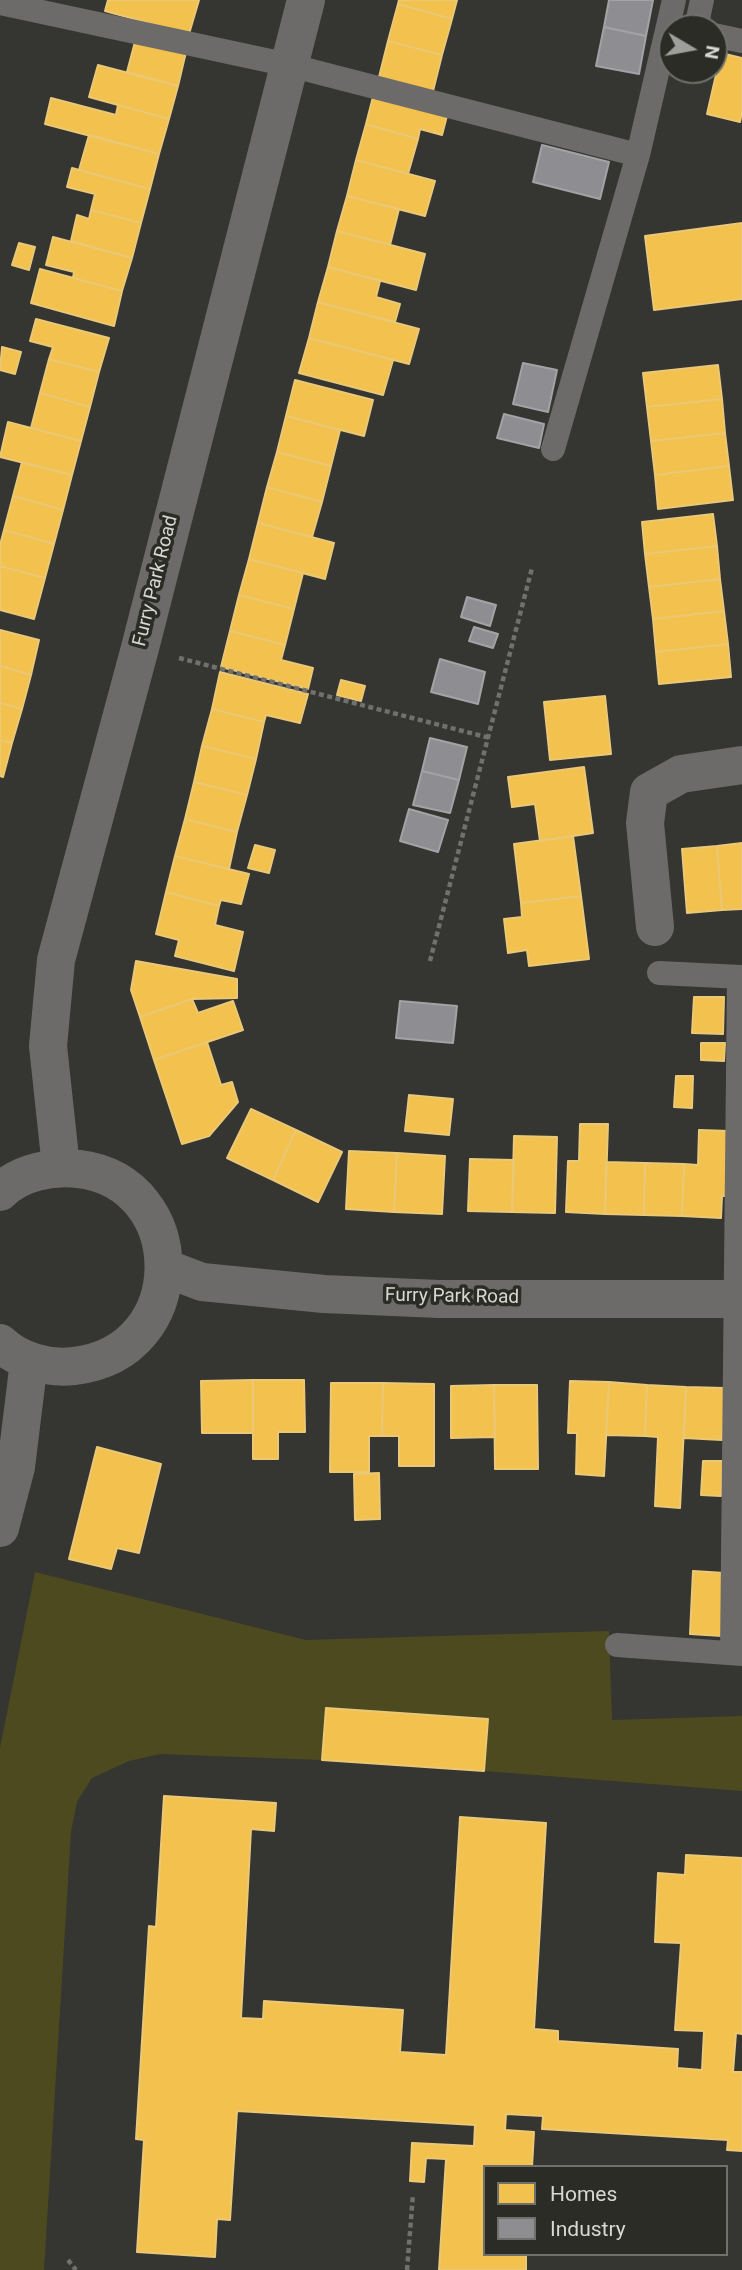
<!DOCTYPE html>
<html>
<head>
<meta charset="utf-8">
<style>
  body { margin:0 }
  #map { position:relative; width:742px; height:2270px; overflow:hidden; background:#353532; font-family:Roboto,sans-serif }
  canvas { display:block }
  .legend { position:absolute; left:483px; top:2165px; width:245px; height:91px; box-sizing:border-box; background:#2c2c27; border:2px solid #70706c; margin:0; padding:9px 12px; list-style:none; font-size:21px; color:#d7d7d3 }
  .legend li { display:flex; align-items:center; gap:14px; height:35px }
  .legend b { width:35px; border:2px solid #70706c }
  .north { position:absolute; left:658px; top:14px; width:70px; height:70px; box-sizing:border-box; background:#2c2c27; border:2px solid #70706c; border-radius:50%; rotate:100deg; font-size:19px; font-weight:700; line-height:28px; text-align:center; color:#d7d7d3 }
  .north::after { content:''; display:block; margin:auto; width:24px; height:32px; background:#9e9e9b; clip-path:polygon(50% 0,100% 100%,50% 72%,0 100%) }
</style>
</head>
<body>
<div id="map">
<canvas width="742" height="2270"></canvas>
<ul class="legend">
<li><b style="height:19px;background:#f2c14e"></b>Homes</li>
<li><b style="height:19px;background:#8d8d92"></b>Industry</li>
</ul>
<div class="north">N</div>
</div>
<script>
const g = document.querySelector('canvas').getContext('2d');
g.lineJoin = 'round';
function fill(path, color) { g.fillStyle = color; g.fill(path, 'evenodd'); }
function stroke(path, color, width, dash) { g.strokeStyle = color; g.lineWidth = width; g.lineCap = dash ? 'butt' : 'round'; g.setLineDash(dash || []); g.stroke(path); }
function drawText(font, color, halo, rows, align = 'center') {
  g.font = font + ' Roboto,sans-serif'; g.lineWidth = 7; g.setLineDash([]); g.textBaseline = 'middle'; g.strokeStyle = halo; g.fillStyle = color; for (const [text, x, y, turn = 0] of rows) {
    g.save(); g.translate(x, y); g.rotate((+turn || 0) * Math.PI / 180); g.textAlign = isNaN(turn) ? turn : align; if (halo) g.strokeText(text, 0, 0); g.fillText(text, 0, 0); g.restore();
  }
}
fill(new Path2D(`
  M35,1572L306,1640L609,1631L612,1720L742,1716V1791L484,1771L488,1719L326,1708L322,1760L160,1754L129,1761L92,1778L77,1802L71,1832L44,2270H0V1748Z`), '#4e4a1f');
const homes = new Path2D(`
  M108,0H199L189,34L105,11Z
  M399,0H457L452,19L398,4Z
  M398,4L452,19L442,55L388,41Z
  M136,38L186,52L178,86L127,72Z
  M388,41L442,55L433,91L379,77Z
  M721,53L742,58V112L740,122L707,114Z
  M98,65L178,86L169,119L89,97Z
  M374,93L448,112L442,135L420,129L418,139L366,124Z
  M51,98L116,115L118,105L169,119L159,154L45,124Z
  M366,124L418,139L408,174L356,160Z
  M89,135L159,154L150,189L79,170Z
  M356,160L435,181L425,216L347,196Z
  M72,168L150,189L141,223L91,210L95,194L67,187Z
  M347,196L399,209L390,245L337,231Z
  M91,210L141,223L132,258L71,241L77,215L89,219Z
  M742,223V299L654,310L645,236Z
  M337,231L425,254L416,290L328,267Z
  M53,237L132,258L122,291L73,278L74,272L46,265Z
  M19,243L35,247L29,270L12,265Z
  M328,267L380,281L376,297L400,304L395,322L318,302Z
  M40,269L122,291L114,326L31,303Z
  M318,302L419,329L409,364L309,338Z
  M36,319L109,338L99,372L49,359L53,347L30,341Z
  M309,338L393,360L383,395L299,373Z
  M2,347L21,352L15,374L0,370Z
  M49,359L99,372L90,407L40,393Z
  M718,365L722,399L647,407L643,373Z
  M295,380L373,400L364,436L286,416Z
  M40,393L90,407L81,441L31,428Z
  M722,399L725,433L651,441L647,407Z
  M286,416L340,430L331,466L277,452Z
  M8,422L81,441L72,475L0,457Z
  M725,433L729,466L655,475L651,441Z
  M277,452L331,466L322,502L267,487Z
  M22,462L72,475L63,510L13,496Z
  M729,466L733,500L658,509L655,475Z
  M267,487L322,502L312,537L258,523Z
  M13,496L63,510L54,544L4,530Z
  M713,514L717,546L645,554L642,522Z
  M258,523L334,543L325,579L249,559Z
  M4,530L54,544L45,578L0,566V545Z
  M717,546L720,579L649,587L645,554Z
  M249,559L303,573L294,609L239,595Z
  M0,566L45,578L34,619L0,610Z
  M720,579L724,611L653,619L649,587Z
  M239,595L294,609L285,645L230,631Z
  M724,611L728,644L656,652L653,619Z
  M0,630L39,640L31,675L0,666Z
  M230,631L285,645L281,660L313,668L308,689L221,667Z
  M728,644L731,677L659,684L656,652Z
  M0,666L31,675L22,709L0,703Z
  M220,672L308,694L300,723L266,715L264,722L212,709Z
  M341,680L365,686L361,701L337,695Z
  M605,696L611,754L550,760L544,702Z
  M0,703L22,709L12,743L0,740Z
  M212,709L264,722L256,759L202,746Z
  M0,740L12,743L3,777L0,776Z
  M202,746L256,759L247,795L194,782Z
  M584,767L593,833L540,841L535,804L512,807L508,777Z
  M194,782L247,795L237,832L185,819Z
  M185,819L237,832L229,869L175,856Z
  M573,836L581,896L521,903L514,844Z
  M742,843V909L722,910L717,846Z
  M255,845L275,850L269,873L248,868Z
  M717,846L722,910L687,913L682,849Z
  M175,856L249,874L241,904L221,900L219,906L166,892Z
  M166,892L219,906L215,925L243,932L234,971L175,956L179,940L156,934Z
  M581,896L589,959L529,966L527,950L508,953L504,919L522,917L521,903Z
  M136,961L237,979V998L192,999L140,1017L131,990Z
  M694,997H724L723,1034L692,1033Z
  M192,999L198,1013L233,1001L243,1030L154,1060L140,1017Z
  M207,1042L221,1085L232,1082L238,1102L209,1136L182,1144L154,1060Z
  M701,1043H725L724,1061L701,1060Z
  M676,1076H693L692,1108L674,1107Z
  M409,1095L453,1099L449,1135L405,1131Z
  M251,1109L296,1130L273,1180L227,1158Z
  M580,1124H608L605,1214L566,1212L568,1161H579Z
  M296,1130L342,1152L318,1202L273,1180Z
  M699,1130L730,1131L728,1196H722L721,1218L682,1216L684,1164L698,1165Z
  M514,1136L557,1137L555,1213L512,1212Z
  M349,1151L397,1153L394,1212L346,1209Z
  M397,1153L445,1156L442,1214L394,1212Z
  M470,1159L514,1160L512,1212L468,1211Z
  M606,1162L645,1163L644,1215L605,1214Z
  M645,1163L684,1164L682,1216L644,1215Z
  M253,1380H304L305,1432H278V1459H253Z
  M253,1380V1433H202L201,1381Z
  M570,1381L609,1382L604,1476L576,1474L577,1433H568Z
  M609,1382L647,1385L645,1436L606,1435Z
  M331,1383H383L382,1436H369V1472H330Z
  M383,1383L434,1384V1466H399V1436H382Z
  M494,1385H537L538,1469H495Z
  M494,1385L495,1437L451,1438V1386Z
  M647,1385L686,1387L680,1508L655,1506L658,1437L645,1436Z
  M686,1387L725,1388L722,1440L684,1438Z
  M97,1447L161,1464L139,1553L117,1548L111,1569L69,1559Z
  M703,1461H723L721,1496L701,1495Z
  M379,1473L380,1519L355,1520L354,1474Z
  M693,1571L725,1573L722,1636L690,1634Z
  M326,1708L488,1719L484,1771L322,1760Z
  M164,1796L276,1803L274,1831L251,1829L241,2018L263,2019L264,2001L403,2010L400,2052L446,2055L460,1817L546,1823L534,2029L558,2031V2041L678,2049L677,2068L702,2070L704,2031L675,2030L681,1943L655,1942L658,1873L685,1875L686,1855L742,1858V2034L736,2033L733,2072H742V2151L727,2150L728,2140L542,2129L543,2116L506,2114L505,2130L534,2132L532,2167H485V2254H526V2270H439L446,2159L426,2158L424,2182L410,2181L412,2143L474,2146L475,2125L237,2111L230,2220L217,2219L215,2257L137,2252L144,2140L136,2139L149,1926L156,1927Z`);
fill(homes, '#f2c14e');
stroke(homes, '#eac876', 2);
const industry = new Path2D(`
  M609,0H653L646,36L604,27Z
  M604,27L646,36L639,74L596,66Z
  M542,145L609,162L600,199L533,182Z
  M523,363L557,370L548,412L513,404Z
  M504,414L544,424L539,448L497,438Z
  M467,597L496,605L490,626L461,617Z
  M474,627L498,634L493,648L469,641Z
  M440,659L485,672L478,704L431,692Z
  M430,738L467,747L459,780L422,771Z
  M422,771L459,780L450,813L413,805Z
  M409,809L448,820L438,852L400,841Z
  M400,1001L457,1006L453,1043L396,1038Z`);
fill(industry, '#8d8d92');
stroke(industry, '#a3a3a6', 2);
stroke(new Path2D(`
  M179,658L490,738
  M430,961L532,568
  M68,2260L76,2270
  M407,2270L413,2194`), '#70706e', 4.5, [5, 3.5]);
stroke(new Path2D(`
  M0,3L289,65L638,155
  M696,28L702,0
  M714,35L742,41
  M553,449L638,155L674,0
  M659,973L742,977
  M617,1645L742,1654
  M732,1653L739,977`), '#6c6b69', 24);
stroke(new Path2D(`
  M655,927L645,823L649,792L681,774L742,765
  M61,1167L48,1046L56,960L140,648L306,0
  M0,1192C20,1172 52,1166 79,1169C192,1183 193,1353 74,1366C48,1369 19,1361 0,1343
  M165,1268L202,1282L324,1294L439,1299H742
  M0,1528L16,1467L29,1361`), '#6c6b69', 38);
drawText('19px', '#d7d7d3', '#2c2c27', [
  ["Furry Park Road",156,581,-76],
  ["Furry Park Road",452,1297,1]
]);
</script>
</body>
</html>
